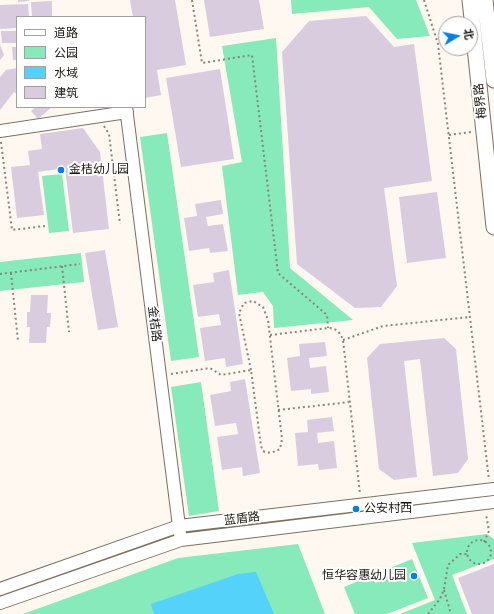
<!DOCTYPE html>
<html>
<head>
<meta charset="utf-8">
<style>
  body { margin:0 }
  #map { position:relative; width:494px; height:614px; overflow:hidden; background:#fef8f1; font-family:"Space Grotesk","Noto Sans SC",sans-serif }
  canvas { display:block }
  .legend { position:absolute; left:16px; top:16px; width:130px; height:92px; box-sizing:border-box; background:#fff; border:1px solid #a3a19f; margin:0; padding:5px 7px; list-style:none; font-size:12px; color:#1a150f }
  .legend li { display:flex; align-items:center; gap:8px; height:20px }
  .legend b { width:20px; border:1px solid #a3a19f }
  .north { position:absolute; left:438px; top:16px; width:40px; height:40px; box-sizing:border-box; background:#fff; border:1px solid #a3a19f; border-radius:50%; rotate:80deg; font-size:11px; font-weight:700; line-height:16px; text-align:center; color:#1a150f }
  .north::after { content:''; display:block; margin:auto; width:14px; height:18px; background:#037ee5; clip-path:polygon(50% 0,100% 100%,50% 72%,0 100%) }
</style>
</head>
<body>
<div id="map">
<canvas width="494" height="614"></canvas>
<ul class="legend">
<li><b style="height:5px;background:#fff"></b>道路</li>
<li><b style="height:11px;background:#86eaba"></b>公园</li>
<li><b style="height:11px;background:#54d2f9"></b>水域</li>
<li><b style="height:11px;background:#d8ccde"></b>建筑</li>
</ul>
<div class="north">北</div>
</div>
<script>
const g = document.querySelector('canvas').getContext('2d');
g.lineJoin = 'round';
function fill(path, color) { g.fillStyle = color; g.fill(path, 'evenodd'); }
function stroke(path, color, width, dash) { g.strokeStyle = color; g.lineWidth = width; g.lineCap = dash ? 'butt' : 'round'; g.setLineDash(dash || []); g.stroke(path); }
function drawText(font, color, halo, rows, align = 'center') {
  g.font = font + ' "Space Grotesk","Noto Sans SC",sans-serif'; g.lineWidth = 4; g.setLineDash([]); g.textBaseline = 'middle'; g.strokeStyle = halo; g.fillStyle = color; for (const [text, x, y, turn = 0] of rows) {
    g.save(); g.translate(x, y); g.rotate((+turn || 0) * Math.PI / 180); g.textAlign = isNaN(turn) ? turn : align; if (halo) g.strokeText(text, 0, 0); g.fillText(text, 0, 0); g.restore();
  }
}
fill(new Path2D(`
  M291,0H416L430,36L397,39L369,7L292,14Z
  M276,38L290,268L353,320L274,328L273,306L263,292L238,295L222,166L242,162L222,46Z
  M167,133L199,357L171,361L140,137Z
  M62,174L69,231L49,233L42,176Z
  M81,253L84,282L0,291V262Z
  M201,382L219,511L189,516L171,387Z
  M487,534L494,539V559L452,575L467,614H400L435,600L412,543Z
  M298,544L325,614H23L178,558Z
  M412,559L428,598L387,614H355L344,587Z`), '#86eaba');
fill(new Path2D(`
  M256,572L274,614H154L151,604L238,574Z`), '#54d2f9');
fill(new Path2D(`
  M18,0H29V1L18,2Z
  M130,0H175L186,65L157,70L161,95L145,98V17H133Z
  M204,0H259L264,29L210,37Z
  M52,1V17H32L31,2Z
  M28,4L29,17H17V28L0,29V5Z
  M366,16L394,47L414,44L432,181L384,188L397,286L381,307L355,308L297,264L282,52L309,21Z
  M1,31H17V43H2Z
  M0,45L4,55L0,60Z
  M12,47H17V60H13Z
  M17,68V94L14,92L0,110V77L6,70Z
  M220,69L234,159L181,167L166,78Z
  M36,107H52L38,119L31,111Z
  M83,128L100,152L109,229L73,233L65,168L38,172L44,215L17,218L11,167L30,165L28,151L42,149L40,134Z
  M437,192L446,258L407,263L399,197Z
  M221,200L223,214L206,217L208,226L223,224L228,251L210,253L209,248L189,251L184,218L197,216L195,204Z
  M105,250L118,327L98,330L85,253Z
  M229,270L243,364L226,367L225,358L205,361L200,328L221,325L219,314L198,317L193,285L214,282L213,273Z
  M31,295H48L47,313H51L50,327H47L46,343H29L30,327H27V312H30Z
  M444,338L456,349L468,459L458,473L433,476L420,359L404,361L417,477L394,480L379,469L367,358L380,344Z
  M325,342L327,356L309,358L310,368L326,366L329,392L311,394V389L291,391L287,358L300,356L299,344Z
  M245,379L260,473L243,476L242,467L222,470L217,437L238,434L236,423L215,426L210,395L231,391L230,382Z
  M332,417L334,431L317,433L318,443L334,441L337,468L319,470L318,464L298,466L295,433L308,432L307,420Z
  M494,564V614H472L458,578Z`), '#d8ccde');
const minor = new Path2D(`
  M126,107L180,534
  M0,131L127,112
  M0,589L179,526L494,489
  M0,603L181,540L494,502`);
const major = new Path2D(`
  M470,0L494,227
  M485,0L494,80`);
stroke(minor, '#7e7061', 14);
stroke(major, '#7e7061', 17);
stroke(new Path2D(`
  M192,0L202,63L252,55L278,273L327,315L328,328
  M424,0L438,44L489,480
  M104,126L109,134L120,224
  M449,135L471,132
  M1,142L12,230L45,226
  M62,266L69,332
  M11,273L18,341
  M0,274L80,264
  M270,335L328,328C336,328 340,332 343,340L360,494
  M343,340L383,326L470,317
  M171,374L210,368L221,375L251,370L261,446L263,451C270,454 274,452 280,449L282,439L268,320L263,307L253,301L244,303L239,313L251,370
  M278,410L350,402
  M467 552a12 12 0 1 1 24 0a12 12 0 1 1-24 0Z
  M484,542L489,531L486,514
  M444,590L451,614
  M428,614L440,599L444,589L448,565L460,554H467`), '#89847d', 2, [2, 3]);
stroke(minor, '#fff', 12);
stroke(major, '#fff', 15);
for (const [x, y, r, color] of [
  [61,170,4,"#037ee5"],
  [356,509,4,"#037ee5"],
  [414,576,4,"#037ee5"]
]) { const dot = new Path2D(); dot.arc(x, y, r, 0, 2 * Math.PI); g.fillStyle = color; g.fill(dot); stroke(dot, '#fff', 1.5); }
drawText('12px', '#1a150f', '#fff', [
  ["梅界路",481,101,-96],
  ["金桔路",154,324,83],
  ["蓝盾路",242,519,-7]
]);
drawText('12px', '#1a150f', '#fff', [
  ["金桔幼儿园",69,170],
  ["公安村西",364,509],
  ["恒华容惠幼儿园",406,576,"right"]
], 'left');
</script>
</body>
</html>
